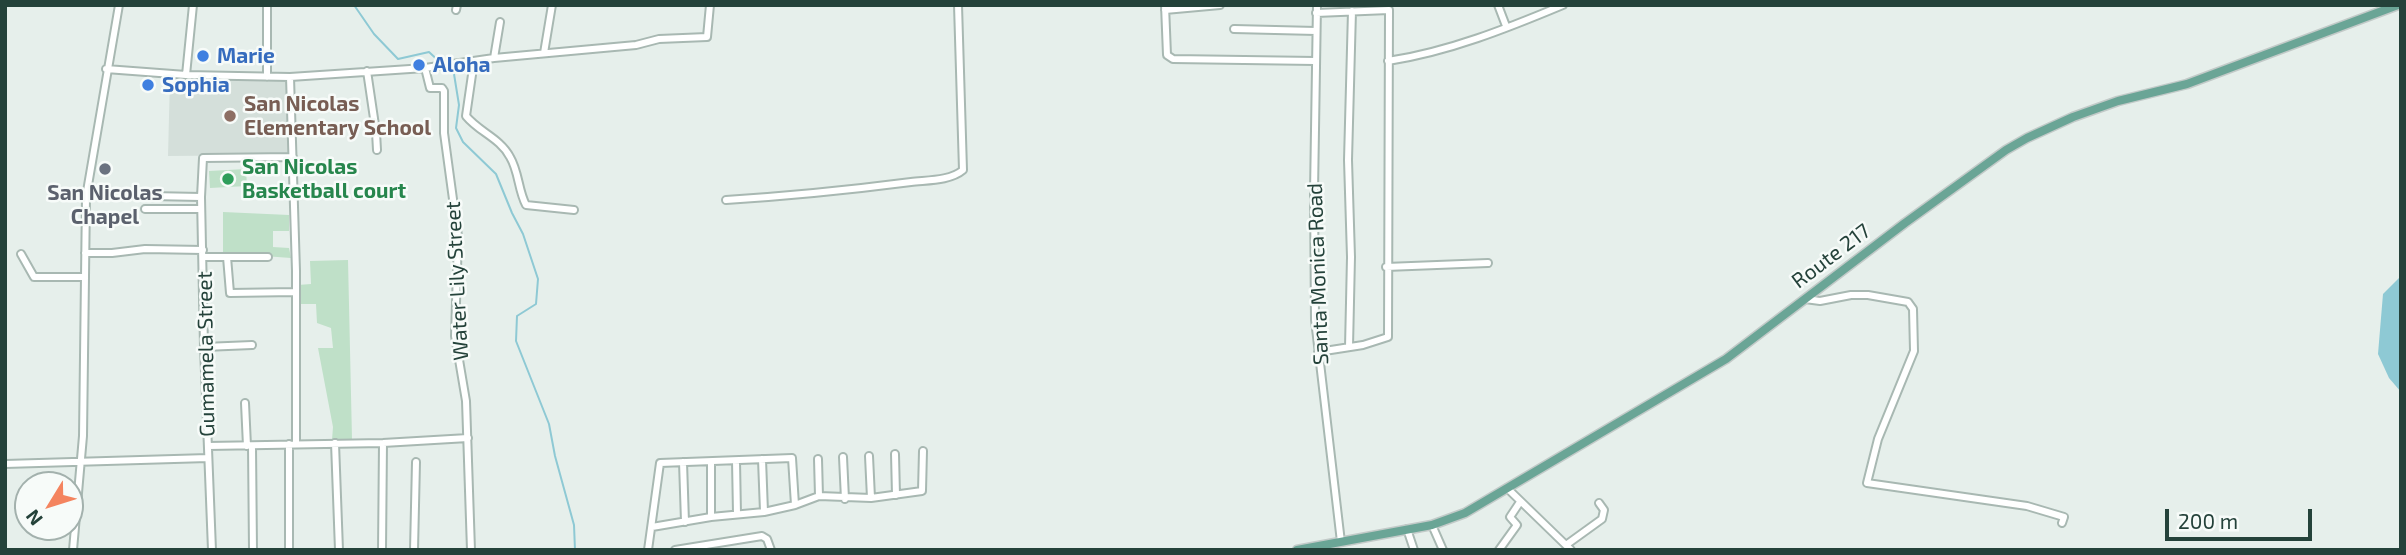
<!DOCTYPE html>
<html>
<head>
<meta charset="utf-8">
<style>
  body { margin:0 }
  #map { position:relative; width:2406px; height:555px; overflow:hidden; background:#e6efeb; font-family:"Exo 2",sans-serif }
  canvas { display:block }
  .frame { position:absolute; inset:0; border:7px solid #24423a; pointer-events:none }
  .north { position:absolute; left:14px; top:471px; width:70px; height:70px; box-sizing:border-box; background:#f7fbf9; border:2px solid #a3b1ad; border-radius:50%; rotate:232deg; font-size:19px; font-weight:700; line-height:28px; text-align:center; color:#24423a }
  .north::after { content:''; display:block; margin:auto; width:24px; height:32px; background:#f4845f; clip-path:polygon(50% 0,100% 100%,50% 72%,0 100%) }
  .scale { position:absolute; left:2165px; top:509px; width:147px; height:32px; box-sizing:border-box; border:4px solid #24423a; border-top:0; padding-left:9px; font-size:21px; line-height:24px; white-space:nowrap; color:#24423a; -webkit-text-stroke:5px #f7fbf9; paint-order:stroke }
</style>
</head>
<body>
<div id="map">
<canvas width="2406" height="555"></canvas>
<div class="frame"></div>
<div class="north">N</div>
<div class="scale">200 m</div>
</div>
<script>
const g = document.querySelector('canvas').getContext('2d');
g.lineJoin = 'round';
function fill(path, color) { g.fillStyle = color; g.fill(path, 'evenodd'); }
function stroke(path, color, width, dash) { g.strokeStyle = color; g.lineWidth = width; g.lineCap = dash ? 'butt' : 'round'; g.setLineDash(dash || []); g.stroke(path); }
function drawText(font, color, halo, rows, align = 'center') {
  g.font = font + ' "Exo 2",sans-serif'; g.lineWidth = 5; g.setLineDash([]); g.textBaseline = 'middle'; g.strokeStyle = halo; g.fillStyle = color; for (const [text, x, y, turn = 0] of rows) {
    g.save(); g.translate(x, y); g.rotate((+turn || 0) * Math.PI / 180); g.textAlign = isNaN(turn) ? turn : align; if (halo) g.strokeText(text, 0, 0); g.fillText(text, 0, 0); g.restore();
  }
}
fill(new Path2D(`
  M170,78L290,81L292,151L289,155L168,156Z`), '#d4dfda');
fill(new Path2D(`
  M246,169L247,186L210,188L209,171Z
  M223,212L289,215V231H273V247L289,248L291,258L223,253Z
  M348,260L352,439L332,440L333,427L318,348H333L331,328L317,323L316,304H298V285L311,284L310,261Z`), '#bfe0c8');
fill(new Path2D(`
  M2401,276V392L2389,378L2378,354L2383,294Z`), '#8ec9d4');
stroke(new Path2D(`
  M354,5L374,34L398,59L429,52L442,64
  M446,68L454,74L459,105L456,128L463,142L496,174L512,213L523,234L538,279L536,304L517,316L516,341L549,424L555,456L574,525L575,550`), '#8ec9d4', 2);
const minor = new Path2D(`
  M1165,5L1167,55L1173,59L1315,61
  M1317,5L1314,192L1315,320L1341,542
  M1498,5L1506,26
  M456,10L457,5
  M1165,10L1220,5
  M1316,13L1389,10L1388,337L1363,345L1318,352
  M1234,29L1316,31
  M544,53L552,5
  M494,58L500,22
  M474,61L466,116C479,132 500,138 510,157C519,172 518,190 526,205L574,210
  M1388,61C1448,52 1508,28 1563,5
  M425,68L430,88H442L444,91V133L458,236L455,336L466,401L471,550
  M106,69L186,75L290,77L425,68L494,58L636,45L659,39L707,37L710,5
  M367,71L376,132L377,150
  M186,75L193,5
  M267,77V5
  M290,77L296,271V444
  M150,196L201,197
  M726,200C788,196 849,190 911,182C927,180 950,181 963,170L958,5
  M145,209H201
  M85,253H112L145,249L203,250
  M21,254L34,277H84
  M204,257H268
  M227,257L230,293L295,292
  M1386,267L1488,263
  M1805,299L1820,301L1851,295H1868L1908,302L1913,309L1914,351L1878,439L1867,483L2027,506L2064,517L2062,523
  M204,347L252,345
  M1349,347L1351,257L1348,160L1352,11
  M245,403L247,446
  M335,443L339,550
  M289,444V550
  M208,446L383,443L468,438
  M252,446L253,550
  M895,454L896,495
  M869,456L871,498
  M843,457L845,499
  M762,459L764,512
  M818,459L819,496
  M736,461L737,514
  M683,462L685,522
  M711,462V517
  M5,464L208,458
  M1507,488L1571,550
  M1432,525L1443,550
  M652,527L711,517L764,512L795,505L819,496L871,498L922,491L923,451
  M1407,529L1414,550
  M1566,545L1602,519L1604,510L1599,503
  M73,550L83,436L86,197L119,5
  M212,550L204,347L201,197L203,158L293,157
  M382,550L383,443
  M414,550L416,462
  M648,550L660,463L792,458L795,505
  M675,550L762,536L767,539L771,550
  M1499,550L1517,525L1510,517L1520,502`);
const major = new Path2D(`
  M1297,550L1432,525L1465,513L1726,359L1905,223L2006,150L2027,138L2073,117L2118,101L2187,84L2398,5`);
stroke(minor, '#a8b8b2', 10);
stroke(major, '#c2cac8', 11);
stroke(minor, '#fff', 6);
stroke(major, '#6aa596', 8);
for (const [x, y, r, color] of [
  [203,56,7,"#3f7fe0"],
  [419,65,7,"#3f7fe0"],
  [148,85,7,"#3f7fe0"],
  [230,116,7,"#8d6e63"],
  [105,169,7,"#6b7280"],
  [228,179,7,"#2e9e5b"]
]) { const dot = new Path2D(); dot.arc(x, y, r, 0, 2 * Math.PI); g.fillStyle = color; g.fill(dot); stroke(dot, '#f7fbf9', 2.5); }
drawText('bold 21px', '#366cbe', '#f7fbf9', [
  ["Marie",217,56],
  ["Aloha",433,65],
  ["Sophia",162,85]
], 'left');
drawText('bold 21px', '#785e54', '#f7fbf9', [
  ["San Nicolas",244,104],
  ["Elementary School",244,128]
], 'left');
drawText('bold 21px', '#27864d', '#f7fbf9', [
  ["San Nicolas",242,167],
  ["Basketball court",242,191]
], 'left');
drawText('bold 21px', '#5b616d', '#f7fbf9', [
  ["San Nicolas",105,193],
  ["Chapel",105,217]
]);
drawText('21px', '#24423a', '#f7fbf9', [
  ["Route 217",1831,256,-37],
  ["Santa Monica Road",1318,274,-92],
  ["Water Lily Street",457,281,-93],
  ["Gumamela Street",206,354,-91]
]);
</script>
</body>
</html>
